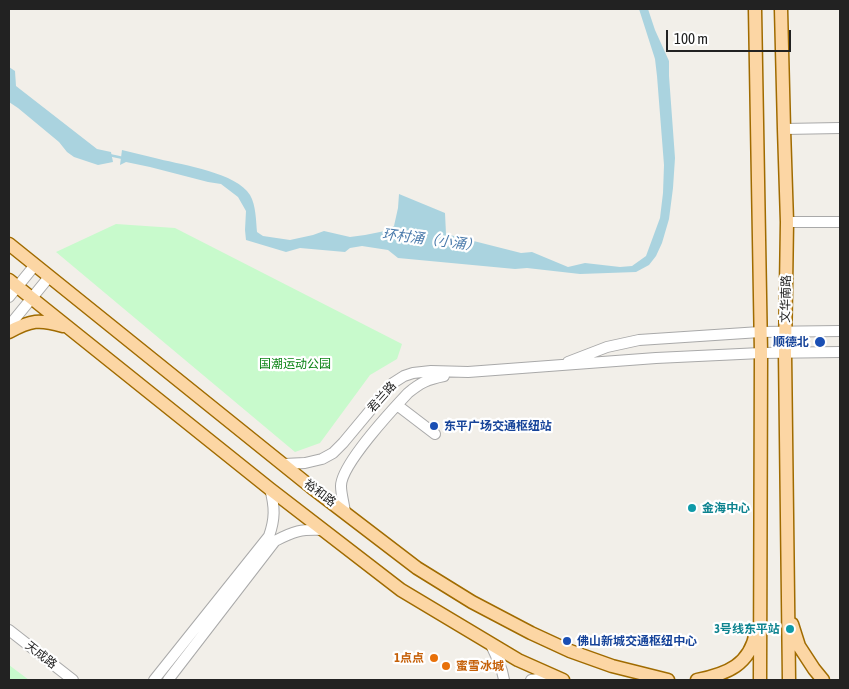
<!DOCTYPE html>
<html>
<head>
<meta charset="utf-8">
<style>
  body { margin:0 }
  #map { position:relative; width:849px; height:689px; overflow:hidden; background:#f2efe9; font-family:"Asap Condensed",sans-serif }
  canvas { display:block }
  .frame { position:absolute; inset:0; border:10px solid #222; pointer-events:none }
  .scale { position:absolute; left:666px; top:30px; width:125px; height:22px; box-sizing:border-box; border:2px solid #222; border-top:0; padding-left:6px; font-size:15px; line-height:18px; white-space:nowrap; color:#222; -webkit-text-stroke:4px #fff; paint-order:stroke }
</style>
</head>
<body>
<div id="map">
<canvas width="849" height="689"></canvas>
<div class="frame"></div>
<div class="scale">100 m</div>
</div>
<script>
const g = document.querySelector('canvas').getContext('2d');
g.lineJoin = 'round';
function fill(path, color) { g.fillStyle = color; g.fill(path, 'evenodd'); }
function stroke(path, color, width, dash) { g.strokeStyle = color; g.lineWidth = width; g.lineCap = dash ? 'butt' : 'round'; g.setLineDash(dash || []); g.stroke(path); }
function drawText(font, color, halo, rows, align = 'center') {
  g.font = font + ' "Asap Condensed","Noto Sans SC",sans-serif'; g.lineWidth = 4.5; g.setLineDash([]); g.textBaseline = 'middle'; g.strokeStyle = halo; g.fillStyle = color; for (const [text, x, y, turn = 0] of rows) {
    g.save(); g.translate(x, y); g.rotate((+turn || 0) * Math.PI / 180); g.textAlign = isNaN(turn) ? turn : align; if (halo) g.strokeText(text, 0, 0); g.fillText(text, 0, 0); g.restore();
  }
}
fill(new Path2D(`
  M116,224L175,228L402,344L397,359L370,375L320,443L295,452L56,252Z
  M9,665L29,680H9Z`), '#c8facc');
fill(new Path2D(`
  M639,9H648L655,30L669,61V76L675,158L673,188L669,219L662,243L656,256L649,265L636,272L580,274L527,268L515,269L398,258L388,250L362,246L350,248L345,252L300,248L286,252L246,240L245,230L246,211L238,197L221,184L208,182L150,167L126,162L120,165L122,150C134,153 147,156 159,159C183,165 237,173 250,195C256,205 256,221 257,232L263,236L290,240L313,235L324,231L350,237L365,235L385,231L394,226L398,208L399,194L445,213L446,234L521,253L532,252L568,267L585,263L620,267L632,266L646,256L660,218L663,193L664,165L657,76L655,59Z
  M9,67L15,71L16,86L97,149L111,152L113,162L98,165L74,157L67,152L59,142L18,108L9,102Z`), '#aad3df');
stroke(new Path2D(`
  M109,155L123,158`), '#aad3df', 2.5);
const minor = new Path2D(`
  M784,129L840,128
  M787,222H840
  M9,297L35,265
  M9,326L49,277
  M568,362L607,347L639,340L760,332L840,331
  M397,405L435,434
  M284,464L305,463L322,459L333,453L343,443L393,383L404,376L413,373L431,371L468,372L656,358L761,353L840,352
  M345,512C344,504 341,494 341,486C341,465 392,410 408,393C420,383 428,379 444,376
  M9,630L73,680
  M490,643C496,655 502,667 504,680
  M154,680L269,536C275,519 275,507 270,489
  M168,680L275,541C294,531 301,529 323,530
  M531,680L544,678H554`);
const major = new Path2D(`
  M755,9L761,353L760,680
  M781,9L784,129L787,222L785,353L789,680
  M9,244L311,487L417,568L472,602L531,633L570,651L612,666L668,680
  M9,280L270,489L401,590L518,660L563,680
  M9,332C31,320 39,319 63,326
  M792,624L799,646L814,669L823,680
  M697,680C727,674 750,665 756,632`);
stroke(minor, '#a9a9a9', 12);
stroke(major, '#a06b00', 15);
stroke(minor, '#fff', 10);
stroke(major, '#fcd6a4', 12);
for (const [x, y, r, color] of [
  [820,342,6,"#1a4fb4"],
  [434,426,5,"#1a4fb4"],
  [692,508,5,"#0f9aa8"],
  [790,629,5,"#0f9aa8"],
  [567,641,5,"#1a4fb4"],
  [434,658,5,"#e8710a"],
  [446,666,5,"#e8710a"]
]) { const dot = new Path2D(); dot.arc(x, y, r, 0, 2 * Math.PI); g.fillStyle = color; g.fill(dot); stroke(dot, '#fff', 2); }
drawText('12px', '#222', '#fff', [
  ["文华南路",786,299,-89],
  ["君兰路",382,397,-48],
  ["裕和路",320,493,37],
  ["天成路",41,655,38]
]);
drawText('bold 12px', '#164399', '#fff', [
  ["顺德北",809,342,"right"],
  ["东平广场交通枢纽站",444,426],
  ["佛山新城交通枢纽中心",577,641]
], 'left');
drawText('12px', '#0c8416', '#fff', [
  ["国潮运动公园",295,364]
]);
drawText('bold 12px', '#0d838f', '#fff', [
  ["金海中心",702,508],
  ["3号线东平站",780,629,"right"]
], 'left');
drawText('bold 12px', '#c56008', '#fff', [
  ["1点点",424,658],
  ["蜜雪冰城",456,666,"left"]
], 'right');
drawText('italic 14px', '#4a7aab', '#fff', [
  ["环村涌（小涌）",431,240,7]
]);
</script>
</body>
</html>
